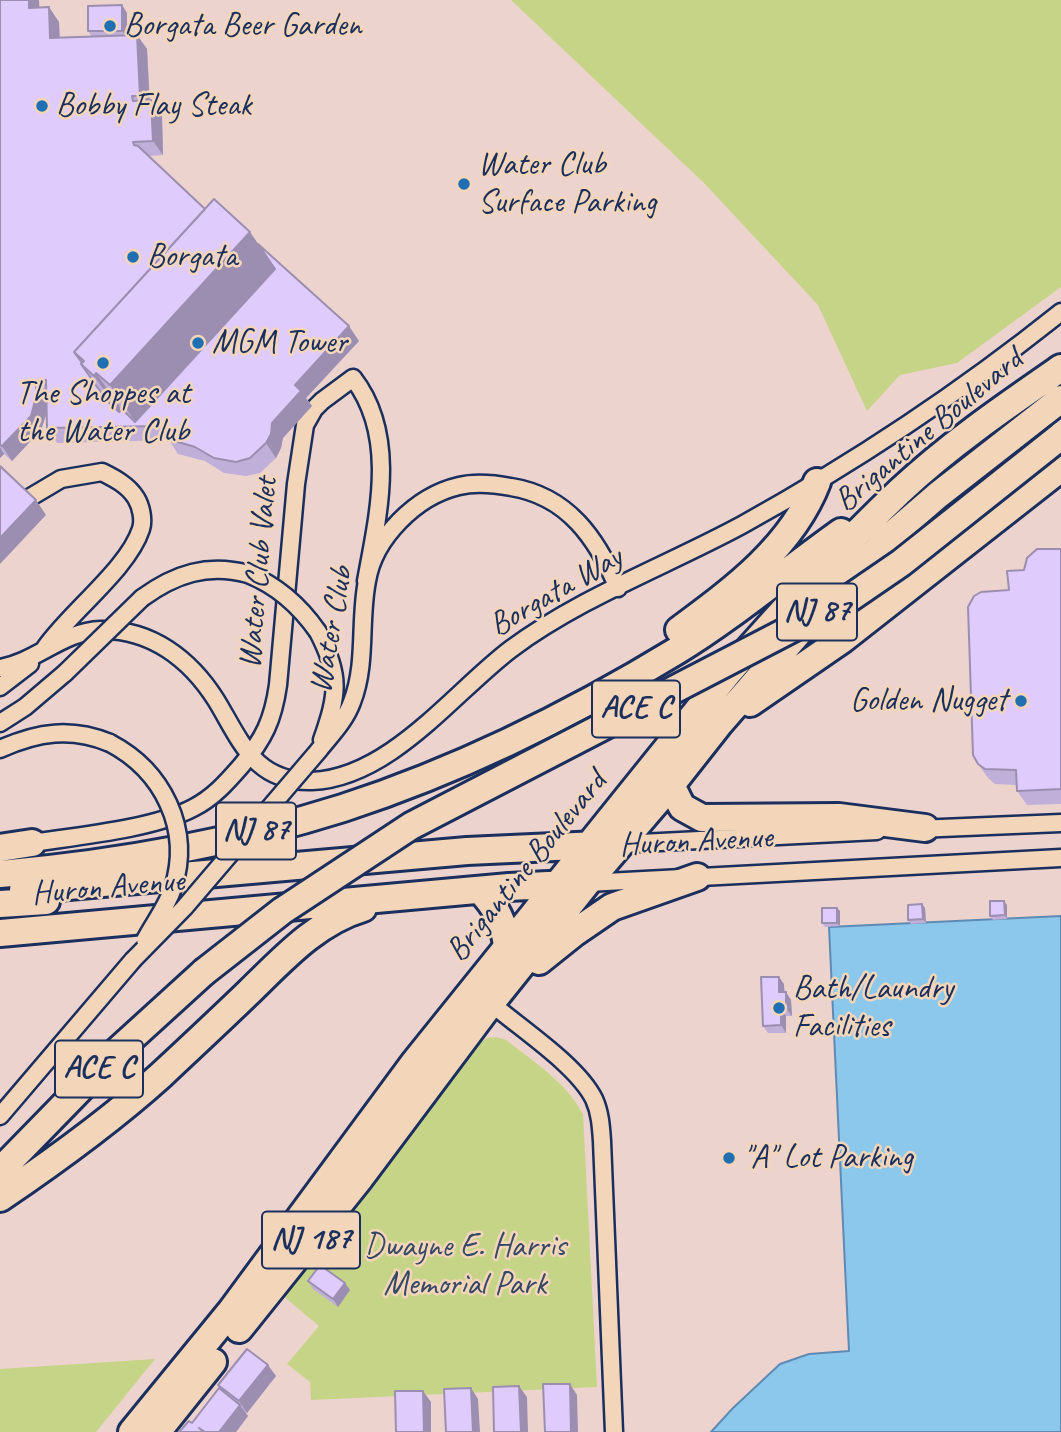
<!DOCTYPE html>
<html>
<head>
<meta charset="utf-8">
<style>
  body { margin:0 }
  canvas { display:block; background:#edd3cd }
</style>
</head>
<body>
<canvas width="1061" height="1432"></canvas>
<script>
const g = document.querySelector('canvas').getContext('2d');
g.lineJoin = 'round';
function fill(path, color) { g.fillStyle = color; g.fill(path, 'evenodd'); }
function stroke(path, color, width, dash) { g.strokeStyle = color; g.lineWidth = width; g.lineCap = dash ? 'butt' : 'round'; g.setLineDash(dash || []); g.stroke(path); }
function drawText(font, color, halo, rows, align = 'center') {
  g.font = font + ' Caveat,sans-serif'; g.lineWidth = 5; g.setLineDash([]); g.textBaseline = 'middle'; g.strokeStyle = halo; g.fillStyle = color; for (const [text, x, y, turn = 0] of rows) {
    g.save(); g.translate(x, y); g.rotate((+turn || 0) * Math.PI / 180); g.textAlign = isNaN(turn) ? turn : align; if (halo) g.strokeText(text, 0, 0); g.fillText(text, 0, 0); g.restore();
  }
}
fill(new Path2D(`
  M511,0H1061V287L957,363L900,375L867,411L818,305L704,183Z
  M496,1037L506,1040C534,1062 566,1082 583,1114L597,1387L311,1400L310,1382L287,1364L319,1326L282,1295L476,1046L487,1038Z
  M155,1359L96,1432H0V1369Z`), '#c6d487');
const water = new Path2D(`
  M1061,916V1432H711L733,1408L780,1364L809,1354L849,1351L829,927Z`);
fill(water, '#8cc7ec');
stroke(water, '#5f8ab3', 2);
const street = new Path2D(`
  M29,498L61,479L102,472C114,478 128,485 136,498C141,506 144,520 141,529C128,569 71,611 45,648
  M142,598C175,574 208,563 248,574
  M318,632C341,676 338,694 322,740
  M0,668C36,662 63,631 101,630C151,629 190,659 216,700C240,739 254,783 312,781C390,778 454,692 511,649C581,597 666,566 742,525C854,463 961,392 1061,312
  M0,687L30,664
  M0,723L25,707L65,673
  M0,749C38,732 71,727 110,743
  M319,750C331,735 345,721 352,702C367,664 359,621 367,581C374,538 416,496 459,486C475,482 495,484 511,487C568,496 597,539 618,588
  M917,829L1061,823
  M32,843C78,836 153,829 193,808C213,798 227,782 241,766C264,739 273,720 278,685L296,484L305,425L314,409L322,401L353,378C398,436 378,515 366,581
  M621,844L877,831
  M587,883L1061,858
  M491,1003C521,1029 577,1065 594,1099C600,1112 601,1126 602,1141L614,1432
  M0,1116L133,960`);
const primary = new Path2D(`
  M679,630C733,590 792,547 817,482
  M750,703L843,639L1061,468
  M671,785L682,807L702,818L839,817L925,828
  M0,848L32,843
  M0,874C116,864 232,843 343,808C460,770 573,714 678,650C735,615 786,571 841,532
  M23,890L467,851L598,845
  M480,890C496,907 504,922 507,946
  M0,904L46,901
  M0,933L509,887L568,884
  M539,961L574,933L612,907L697,877
  M0,1171L115,1053L204,972
  M0,1198C56,1160 110,1121 160,1076C190,1048 220,1020 249,992C283,959 316,922 363,908
  M239,1329L360,1178L491,1003L587,883L671,785L719,724L820,608L894,533L938,495L1061,399
  M132,1432L231,1311L414,1063L727,674C782,611 839,549 900,491C949,445 1006,406 1061,368
  M157,1432L213,1362`);
stroke(street, '#1b2f5e', 21);
stroke(primary, '#1b2f5e', 32);
stroke(street, '#f3d6b9', 16);
stroke(primary, '#f3d6b9', 26);
const streetBridge = new Path2D(`
  M248,574C278,586 300,606 318,632
  M65,673L142,598
  M110,743C163,771 192,829 173,888C167,906 154,923 145,940
  M133,960L184,908L319,750`);
const primaryBridge = new Path2D(`
  M204,972L282,911L411,826L847,600L901,563L1061,436`);
stroke(streetBridge, '#1b2f5e', 21, []);
stroke(primaryBridge, '#1b2f5e', 32, []);
stroke(streetBridge, '#f3d6b9', 16);
stroke(primaryBridge, '#f3d6b9', 26);
fill(new Path2D(`
  M0,0H39V7L59,22L60,38L92,37L88,31L122,5L127,13V35H137L147,49L150,101L162,115L163,155L149,156L205,209L258,244L359,341L306,398L312,406L283,438L281,448L276,458L260,473L246,476L224,473L205,461L178,454L169,440L57,443L47,428V412L41,430L12,461L4,454L0,458Z
  M1061,549V804L1027,805L1017,791L1016,785L995,784L988,778L978,764L1009,590L1024,570Z
  M922,904L925,908L926,923L911,924L908,920Z
  M1007,905V919L993,920L990,916Z
  M837,908L840,911V926L825,927L822,923Z
  M784,984V992L791,1000L792,1016H786V1033H768L763,1026Z
  M308,1281L350,1290L338,1307L313,1289Z
  M276,1376L247,1413L245,1411L248,1416L236,1432H179L192,1423L221,1390L218,1385Z`), '#c0afd9');
fill(new Path2D(`
  M29,0H39L40,23L29,8Z
  M122,5L127,13V38L122,31Z
  M49,7L59,22L60,53L50,38Z
  M137,35L147,49L150,111L140,96Z
  M151,100L162,115L163,155L153,141Z
  M250,232L286,284L138,426L110,385Z
  M349,326L359,341L306,398L312,406L283,438L281,448L276,458L266,443L272,423L295,385Z
  M96,373L132,424L130,427L94,376Z
  M36,381L46,395L47,412L41,430L12,461L2,446Z
  M0,447L4,454L0,458Z
  M36,500L46,515L0,564V538Z
  M1004,901L1007,905V919L1005,915Z
  M922,904L925,908L926,923L923,919Z
  M837,908L840,911V926L837,923Z
  M779,977L784,984L785,1000L779,992Z
  M786,992L791,1000L792,1016L786,1009Z
  M781,1009L786,1016V1033L781,1025Z
  M345,1283L350,1290L338,1307L333,1299Z
  M268,1365L276,1376L247,1413L239,1401Z
  M570,1384L577,1395L578,1432H571Z
  M519,1386L527,1397L528,1432H521Z
  M471,1388L478,1399L480,1432H473Z
  M423,1391L431,1402V1432H424Z
  M240,1405L248,1416L236,1432H219Z`), '#9c8eb0');
const building = new Path2D(`
  M0,0H29V8L49,7L50,38L137,35L140,96H132L133,101L151,100L153,141L133,142L134,145L138,146L205,209L74,352L82,363L81,364L107,401L119,412L122,409L135,422L275,269L258,244L349,326L295,385L301,391L272,423L271,434L266,443L250,458L236,462L214,458L195,447L168,439L171,429L160,426L47,428L46,380L36,381V397L31,416L2,446L0,445Z
  M122,5V31H88V6Z
  M214,199L250,232L110,385L96,373L94,376L81,364L84,361L74,352Z
  M0,466L36,500L0,538Z
  M1037,549H1061V789L1017,791L1016,770L985,769L978,764L973,755L968,607L974,596L981,592L1009,590L1007,571L1024,570L1027,558Z
  M990,901H1004L1005,915L990,916Z
  M922,904L923,919L908,920V905Z
  M822,908H837V923H822Z
  M761,977H779V992H786V1009H781V1025L763,1026Z
  M320,1265L345,1283L333,1299L308,1281Z
  M247,1349L268,1365L239,1401L218,1385Z
  M543,1384H570L571,1432H545Z
  M519,1386L521,1432H494L493,1387Z
  M219,1388L240,1405L219,1432H205L199,1428L204,1432H179L189,1421L192,1423Z
  M471,1388L473,1432H446L444,1389Z
  M395,1391H423L424,1432H396Z`);
fill(building, '#dfcbfc');
stroke(building, '#9c8eb0', 2);
for (const [x, y, r, color] of [
  [110,26,7,"#1f6fb2"],
  [42,106,7,"#1f6fb2"],
  [464,184,7,"#1f6fb2"],
  [133,257,7,"#1f6fb2"],
  [198,343,7,"#1f6fb2"],
  [103,363,7,"#1f6fb2"],
  [1021,701,7,"#1f6fb2"],
  [779,1008,7,"#1f6fb2"],
  [729,1158,7,"#1f6fb2"]
]) { const dot = new Path2D(); dot.arc(x, y, r, 0, 2 * Math.PI); g.fillStyle = color; g.fill(dot); stroke(dot, '#f3d6b9', 2.5); }
for (const [x, y, w] of [
  [817,612,80],
  [636,709,88],
  [256,831,80],
  [99,1069,88],
  [311,1240,98]
]) { const box = new Path2D(); box.roundRect(x - w / 2, y - 28.5, w, 57, 5); g.fillStyle = '#f3d6b9'; g.fill(box); stroke(box, '#1b2f5e', 2); }
drawText('bold 32px', '#1b2f5e', null, [
  ["NJ 87",817,612],
  ["ACE C",636,709],
  ["NJ 87",256,831],
  ["ACE C",99,1069],
  ["NJ 187",311,1240]
]);
drawText('33px', '#1b2f5e', '#f3d6b9', [
  ["Borgata Beer Garden",124,26],
  ["Bobby Flay Steak",56,106],
  ["Water Club",478,165],
  ["Surface Parking",478,203],
  ["Borgata",147,257],
  ["MGM Tower",212,343],
  ["The Shoppes at",103,394,"center"],
  ["the Water Club",103,432,"center"],
  ["Golden Nugget",1007,701,"right"],
  ["Bath/Laundry",793,989],
  ["Facilities",793,1027],
  ["\"A\" Lot Parking",743,1158]
], 'left');
drawText('33px', '#1b2f5e', '#f3d6b9', [
  ["Brigantine Boulevard",929,431,-40],
  ["Water Club Valet",259,573,-85],
  ["Borgata Way",556,592,-30],
  ["Water Club",332,630,-80],
  ["Huron Avenue",696,842,-3],
  ["Brigantine Boulevard",527,867,-51],
  ["Huron Avenue",108,888,-5]
]);
drawText('33px', '#354864', '#f3d6b9', [
  ["Dwayne E. Harris",465,1247],
  ["Memorial Park",465,1285]
]);
</script>
</body>
</html>
